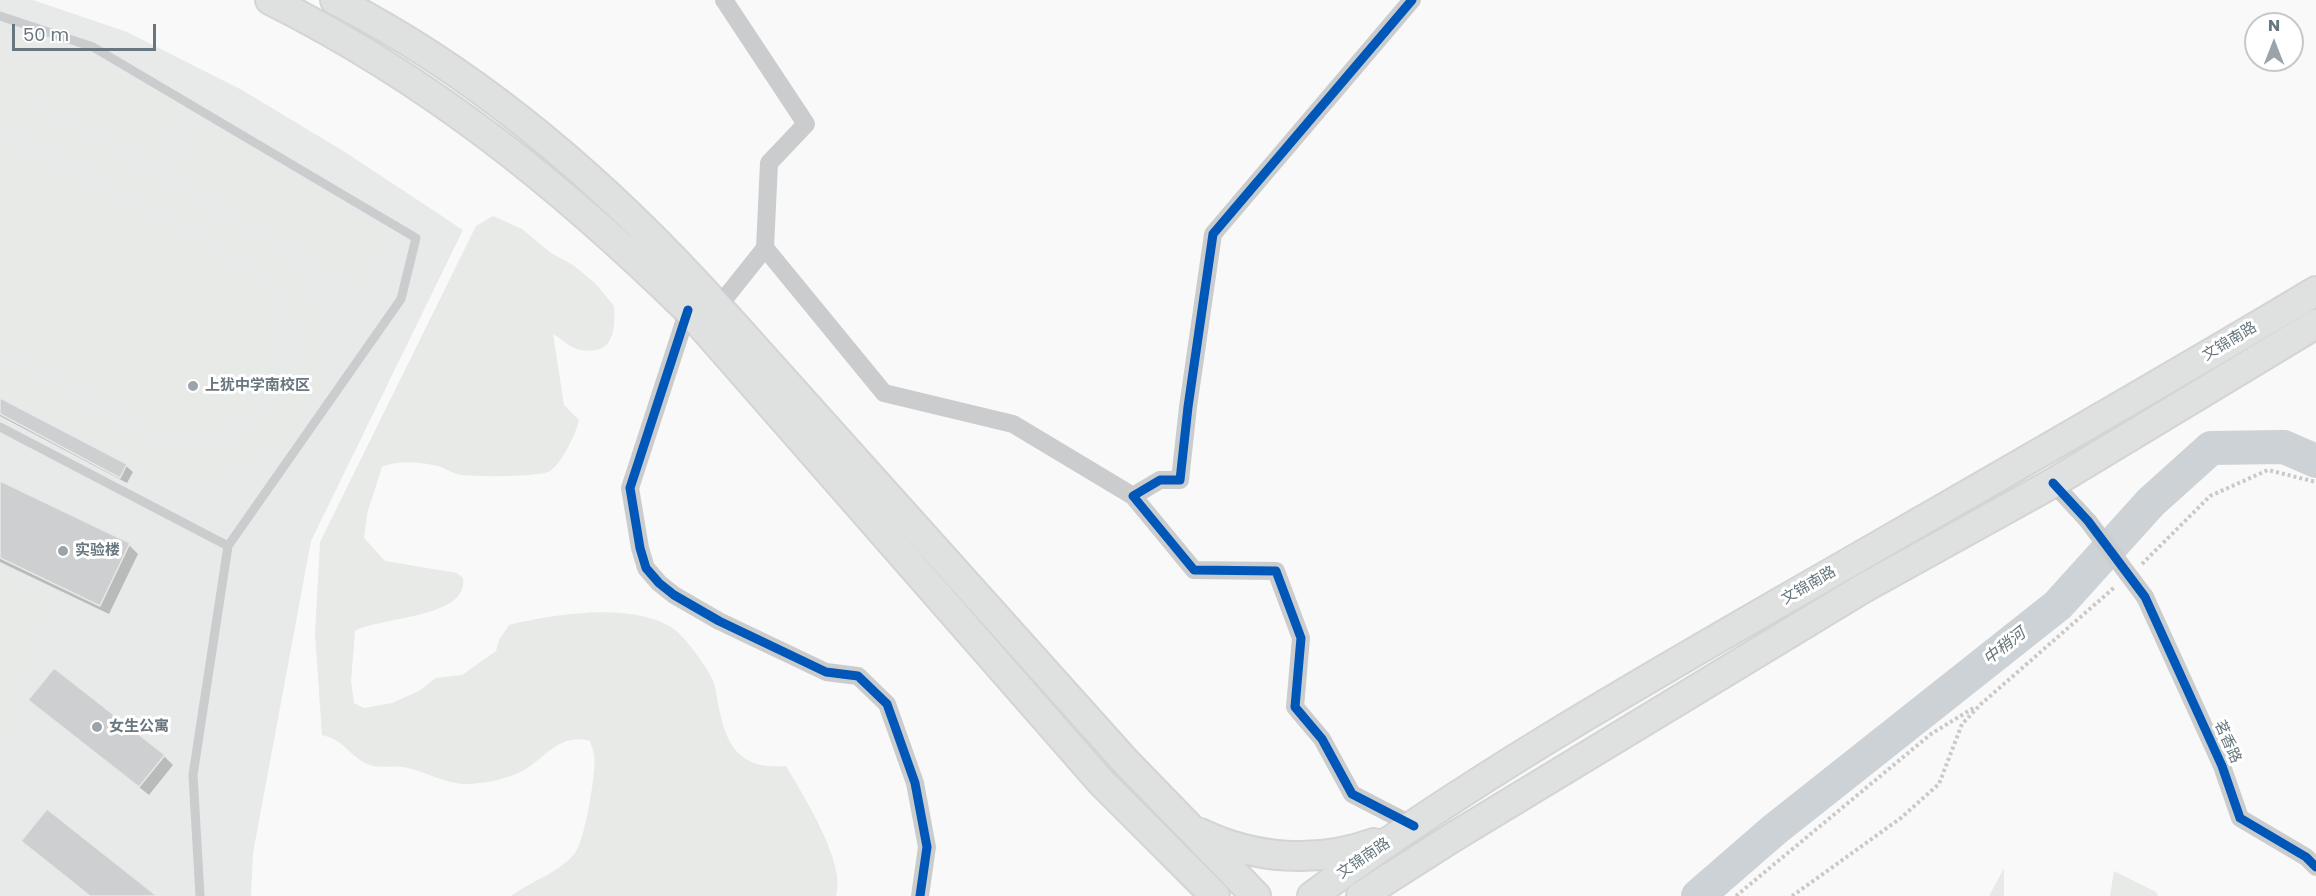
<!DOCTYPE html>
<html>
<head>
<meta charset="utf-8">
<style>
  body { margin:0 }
  #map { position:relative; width:2316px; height:896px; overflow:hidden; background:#f9f9f9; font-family:Poppins,sans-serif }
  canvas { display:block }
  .north { position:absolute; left:2244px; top:12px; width:60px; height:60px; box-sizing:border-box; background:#fff; border:2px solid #c3c9cc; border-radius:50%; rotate:0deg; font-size:16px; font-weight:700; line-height:24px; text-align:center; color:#68777f }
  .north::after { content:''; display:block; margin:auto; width:21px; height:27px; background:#9ba4aa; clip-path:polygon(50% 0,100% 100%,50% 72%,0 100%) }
  .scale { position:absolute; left:12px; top:24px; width:144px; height:27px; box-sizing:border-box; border:3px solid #68777f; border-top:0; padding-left:8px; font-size:18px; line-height:21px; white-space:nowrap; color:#68777f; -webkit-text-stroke:4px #fff; paint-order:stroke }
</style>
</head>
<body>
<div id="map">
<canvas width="2316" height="896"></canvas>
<div class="north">N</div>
<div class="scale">50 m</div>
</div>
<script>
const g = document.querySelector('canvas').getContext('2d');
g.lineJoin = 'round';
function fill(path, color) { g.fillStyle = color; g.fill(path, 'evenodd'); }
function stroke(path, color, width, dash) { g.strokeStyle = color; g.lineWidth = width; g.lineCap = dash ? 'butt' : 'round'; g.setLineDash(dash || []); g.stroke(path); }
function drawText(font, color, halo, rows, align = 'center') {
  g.font = font + ' Poppins,"Noto Sans SC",sans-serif'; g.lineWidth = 6; g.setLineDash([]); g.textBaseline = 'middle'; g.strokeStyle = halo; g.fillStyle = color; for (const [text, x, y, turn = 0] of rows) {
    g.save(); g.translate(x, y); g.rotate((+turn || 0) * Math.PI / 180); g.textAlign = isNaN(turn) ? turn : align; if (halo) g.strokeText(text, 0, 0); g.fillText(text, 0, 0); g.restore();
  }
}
fill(new Path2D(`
  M0,0H33L127,32L242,90L345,152L463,230L311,541L253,853L251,896H0Z`), '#e8e9e9');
fill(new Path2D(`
  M0,26L84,53L184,110L153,159L86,125L44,97L0,86Z
  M0,91H7L295,262C305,282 317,304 321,326C333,390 295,446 236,468C225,473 213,477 201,478C188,479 177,476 165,473L160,481L0,392V358L170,453C274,469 338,345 266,268L0,119Z
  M203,122L385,232L362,291L176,170Z
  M0,140L221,257L251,277L264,291L276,319L278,352L269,380L252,406L224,426L190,434L151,425L0,342Z
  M493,216L522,229L551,253L573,265L595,283L614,306C615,323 615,347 596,350C590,351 583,351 577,349C568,346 560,338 553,334L564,405L579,420C576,434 562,463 550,471C541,477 475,477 462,475C454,474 448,470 441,467C427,462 394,460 382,467L367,514L364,538L385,561L457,573L463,578C470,618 379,617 355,631L351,681L354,703L364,708L392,703L419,691L436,678L462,675L496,651L499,640L509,625C554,614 635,601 675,630C686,638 712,673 715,686C723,731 728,771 786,766C803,795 847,864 836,896H511C531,881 559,873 575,853C585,840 597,770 594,754C593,749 591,745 590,741C557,732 544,762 518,773C503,780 486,783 469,784C446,785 426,771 403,767C392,765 377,769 367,764C347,754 346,741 322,735L315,634L320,542L476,226Z
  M0,577L49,601L13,702L4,764L3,831L6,865L0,868Z
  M2004,868V896H1989Z
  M2114,871L2156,892L2158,896H2110Z`), '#e8eae7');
fill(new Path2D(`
  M0,399L126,466L133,472L127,483L0,416Z
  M0,483L129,545L138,554L109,614L0,562Z
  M30,700L164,756L173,765L149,795Z
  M23,841L155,896H90Z`), '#0003');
stroke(new Path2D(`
  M1698,896L1774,830L2058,605L2151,502L2211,448L2284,447L2316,461`), '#ccd2d5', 34);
const building = new Path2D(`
  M0,398L127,464L120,478L0,414Z
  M0,481L130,543L100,606L0,558Z
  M54,668L165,755L139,787L28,700Z
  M47,809L157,896H90L21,841Z`);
fill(building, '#cecfd0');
stroke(building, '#e8e8e8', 1.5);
const primary = new Path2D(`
  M270,0C431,81 560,185 688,310L1102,783L1215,896
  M335,0C480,74 610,187 718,307L1126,762L1256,896
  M1200,833C1254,859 1317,864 1374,843
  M1312,896C1465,783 1631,688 1796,593C1970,493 2144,394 2316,291
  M1361,896L1455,836L1862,589L2053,483L2316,324`);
stroke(primary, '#d4d4d5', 32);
stroke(new Path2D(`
  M2142,564L2210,496L2268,470L2316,482
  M1736,896L1931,734L1975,707
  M1792,896L1901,818L1939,784L1962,724L1981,704L2116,586`), '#c9c9ca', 4, [3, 3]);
stroke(new Path2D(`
  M0,16L93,47L416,238L401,299L228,546L193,775L200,896
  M0,427L228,546`), '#cacccd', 9);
stroke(new Path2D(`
  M1412,0L1213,234L1188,407L1180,480H1160L1133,496L1194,570L1276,571L1301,638L1295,707L1322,739L1352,794L1414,826
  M765,248L884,393L1013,424L1133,496
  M718,307L765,248L769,163L806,124L724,0
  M688,310L630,488L640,548L646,568L659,583L674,595L719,621L826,672L858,676L887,704L915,783L927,847L920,896
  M2053,483L2088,521
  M2145,597L2222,766L2240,818L2306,857L2316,867`), '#cacccd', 18);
stroke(primary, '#dfe0e0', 28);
stroke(new Path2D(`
  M2088,521L2145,597`), '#cacccd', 18);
stroke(new Path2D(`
  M1412,0L1213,234L1188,407L1180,480H1160L1133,496L1194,570L1276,571L1301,638L1295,707L1322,739L1352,794L1414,826
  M688,310L630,488L640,548L646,568L659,583L674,595L719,621L826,672L858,676L887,704L915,783L927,847L920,896
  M2053,483L2088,521L2145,597L2222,766L2240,818L2306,857L2316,867`), '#0057b8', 9);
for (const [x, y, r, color] of [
  [193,386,6,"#9ba4aa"],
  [63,551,6,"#9ba4aa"],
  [97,727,6,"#9ba4aa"]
]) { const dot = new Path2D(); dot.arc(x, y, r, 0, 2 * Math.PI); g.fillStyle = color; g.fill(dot); stroke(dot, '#fff', 2); }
drawText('15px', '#68777f', '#fff', [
  ["文锦南路",2230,342,-31],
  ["文锦南路",1809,586,-30],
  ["茗香路",2227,742,66],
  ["文锦南路",1364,859,-34]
]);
drawText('bold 15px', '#68777f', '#fff', [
  ["上犹中学南校区",205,386],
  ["实验楼",75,551],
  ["女生公寓",109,727]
], 'left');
drawText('italic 16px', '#647478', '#fff', [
  ["中稍河",2005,647,-38]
]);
</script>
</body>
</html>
